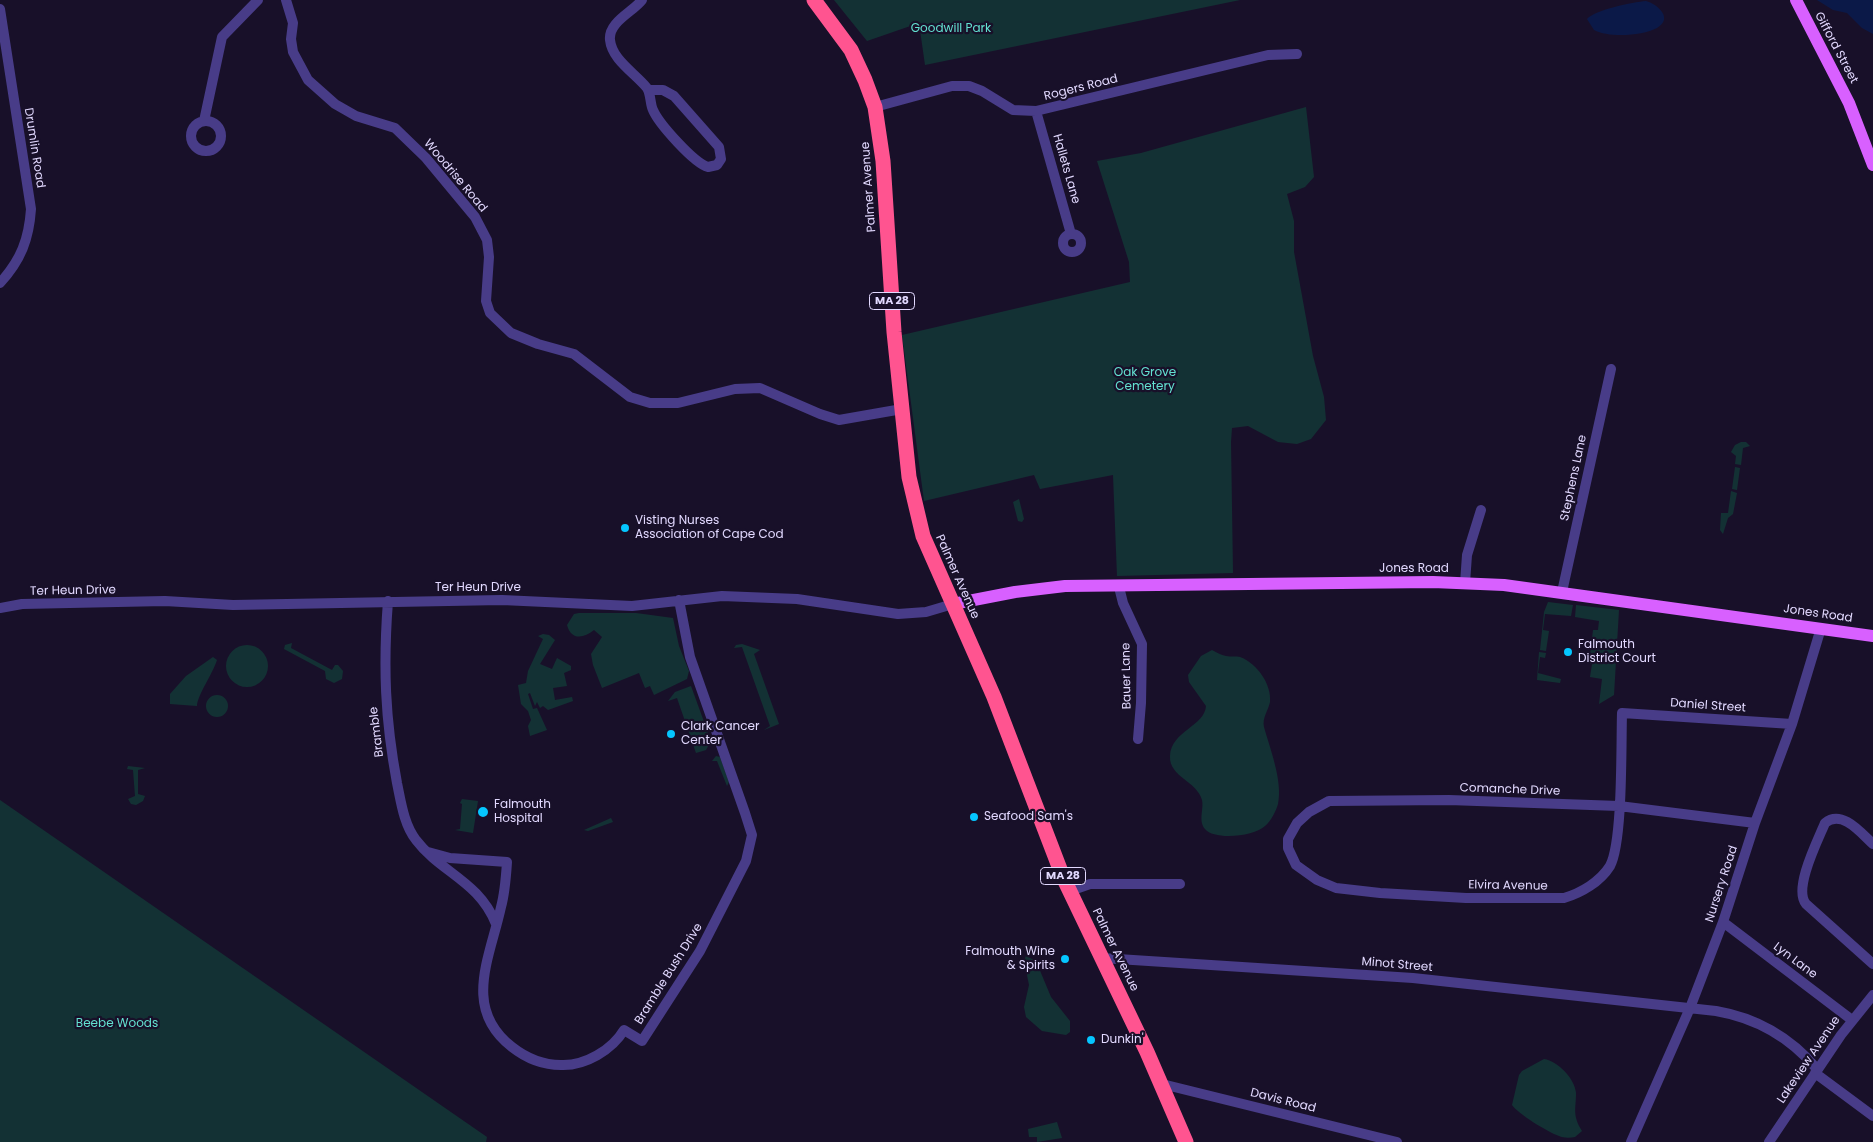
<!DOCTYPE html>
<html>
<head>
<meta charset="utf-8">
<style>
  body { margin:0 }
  canvas { display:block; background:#181029 }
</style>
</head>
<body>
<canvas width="1873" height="1142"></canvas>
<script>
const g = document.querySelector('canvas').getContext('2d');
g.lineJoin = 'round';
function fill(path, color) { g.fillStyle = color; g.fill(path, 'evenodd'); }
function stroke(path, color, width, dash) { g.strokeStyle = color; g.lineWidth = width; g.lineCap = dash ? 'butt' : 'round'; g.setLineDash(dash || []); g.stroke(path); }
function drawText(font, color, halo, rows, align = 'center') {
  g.font = font + ' Poppins,sans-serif'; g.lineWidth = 4.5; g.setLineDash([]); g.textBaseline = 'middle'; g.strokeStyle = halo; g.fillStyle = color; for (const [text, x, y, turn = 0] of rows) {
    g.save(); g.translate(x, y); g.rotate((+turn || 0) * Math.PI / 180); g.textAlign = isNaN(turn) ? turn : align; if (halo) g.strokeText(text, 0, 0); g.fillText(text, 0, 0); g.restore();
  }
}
fill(new Path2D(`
  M834,0H1240L925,65L919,23L867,41Z
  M1306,107L1314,177L1305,187L1287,194L1294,221V252L1313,356L1324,397L1326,420L1311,439L1297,444L1278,442L1248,426L1232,428L1231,442L1233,573L1117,576L1113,475L1040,489L1034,475L924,501L902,335L1130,282L1129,262L1097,161L1141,153Z
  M1741,442H1746L1750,446L1743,448L1741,465L1735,464L1736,456L1731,452L1735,445Z
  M1735,467L1740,468L1737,490L1732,489Z
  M1731,491L1737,493L1733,514L1728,518L1723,534L1720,530L1721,513H1728Z
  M1019,499L1024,519L1022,522L1018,521L1013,502Z
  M1548,602L1573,605L1571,616L1545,614L1543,630L1549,631L1546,651L1540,650L1544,612Z
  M1576,605L1619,610L1614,695L1599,704L1602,679L1590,677L1592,664L1589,663L1593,630H1598L1599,621L1575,617Z
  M579,613H636L673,618L679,646L689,671L687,679L654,695L650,686L645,688L639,673L602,688L593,665L591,654L602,637L594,630C583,639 571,640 567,625L574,614Z
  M543,634L549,635L555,640L540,664L552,669L557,658L571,666V670L564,673L567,686L553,688L555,700L572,697L573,701L548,710L543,706L540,708L537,702L535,706L530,693L528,694L533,709L537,708L547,730L530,736L528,726L531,720L528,711L521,704L518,685L526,683L528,671L543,639L538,636Z
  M292,643L291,648L332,670L335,665H338L343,671L342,679L334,683L326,679L325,671L284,649L285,645Z
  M742,644L760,650L754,654L779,724L764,730L770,726L742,647L734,648L736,645Z
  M226 666a21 21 0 1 1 42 0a21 21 0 1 1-42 0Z
  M1212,650C1216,652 1221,655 1226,656C1231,657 1236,656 1240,657C1257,663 1272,685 1270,702C1268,711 1262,718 1264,727C1270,749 1283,781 1278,804C1276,811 1271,821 1265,826C1255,836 1215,841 1205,829C1198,821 1204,809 1202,800C1197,781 1169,777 1170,756C1171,731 1205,726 1206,706L1189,682L1188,675L1201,656Z
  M1539,652L1546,653L1545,658L1540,657L1538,673L1561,679L1560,683L1537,680Z
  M213,657L217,660C213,673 197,696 197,706L170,704V694L186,676Z
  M691,686L711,741L706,750L696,753L677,698L668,701L675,692Z
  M206 706a11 11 0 1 1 22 0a11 11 0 1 1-22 0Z
  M716,756L720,757L729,782L727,786L717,761H712Z
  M128,766L145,768L138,770V794L145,796L143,801L136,805L131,804L128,799L135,796L133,770L127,769Z
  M462,799L478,801L473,833L455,830L460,829L462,804L460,803Z
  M0,800L487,1137L486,1142H0Z
  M611,818L613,822L588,831L584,830Z
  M1026,956L1036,961L1051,997L1070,1021V1032L1066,1035L1042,1031L1026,1017L1024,1007L1029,985L1024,960Z
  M1544,1059C1558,1061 1575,1079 1576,1093C1576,1109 1572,1115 1582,1131L1575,1137C1570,1138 1563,1138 1559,1136C1548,1132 1518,1114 1512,1105L1519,1075L1522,1071Z
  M1057,1122L1062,1138L1037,1142V1137H1029L1028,1129Z`), '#133134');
fill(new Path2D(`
  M1817,0H1873V34L1862,28L1847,13L1833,10Z
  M1646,1C1657,4 1674,18 1657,28C1642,36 1609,38 1594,30L1587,19C1595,10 1633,2 1646,1Z`), '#0b1948');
stroke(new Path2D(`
  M286,0L293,23L291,39L293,52L308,80L335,104L356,116L395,128L426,158L475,217L487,240L489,257L486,301L490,313L511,333L538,344L574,354L630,397L650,403H678L735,389L760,388L820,414L839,420L902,409
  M642,0C633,12 608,22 610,40C612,60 635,73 647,88C651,94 650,104 653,110C659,124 694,163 708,167L717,165L721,159L719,147L674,96L663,90H649
  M0,9L31,209C29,239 21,260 0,283
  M875,107L952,86H969L982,91L1013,110L1036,111L1268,55L1297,54
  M1036,111L1071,234
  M204,121L222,37L258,0
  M191 136a15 15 0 1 1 30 0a15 15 0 1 1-30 0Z
  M1063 243a9 9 0 1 1 18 0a9 9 0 1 1-18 0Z
  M1465,583L1467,555L1481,510
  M1119,587L1123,603L1142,644L1141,703L1138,739
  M1562,592L1611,369
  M388,601C383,666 385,719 397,783C401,802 404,825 416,840C441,873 479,881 496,924
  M0,608L22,604L165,601L233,605L502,600L632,606L722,596L797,599L898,614L926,612L953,604
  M1755,823L1619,806L1449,800L1329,801L1309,812L1297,823L1288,839V848L1296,865L1317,880L1336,888L1380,893L1466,898H1564C1581,893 1600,882 1610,866C1623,842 1621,745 1622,713L1792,724
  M1873,844C1861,833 1842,809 1825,823C1818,840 1793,889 1806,904L1873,964
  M428,852L450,858L507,862C506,877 505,893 501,907C490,958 462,1008 512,1047C526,1058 543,1065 561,1065C585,1066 612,1050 624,1030L642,1041L700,951L746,861L752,835L745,813L690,657L679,600
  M1070,891L1090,884H1180
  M1723,922L1852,1020
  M1102,958L1413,978L1716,1011C1757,1018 1790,1037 1817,1069
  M1815,1073L1873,1116
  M1162,1084L1397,1142
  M1631,1142L1690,1008L1723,922L1755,823L1792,724L1821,628
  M1769,1142L1841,1035L1873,995`), '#483c88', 10);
stroke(new Path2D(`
  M1796,0L1849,103L1873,165
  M953,604L1015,592L1065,586L1433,582L1504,585L1873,636`), '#d860ff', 12);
stroke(new Path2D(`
  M814,0L851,50L865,80L875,107L883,161L894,332L909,477L923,536L994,697L1063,877L1147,1052L1186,1142`), '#ff5490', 15);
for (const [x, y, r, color] of [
  [625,528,5,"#05c6ff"],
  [1568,652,5,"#05c6ff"],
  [671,734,5,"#05c6ff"],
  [483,812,6,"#05c6ff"],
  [974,817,5,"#05c6ff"],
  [1065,959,5,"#05c6ff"],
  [1091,1040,5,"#05c6ff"]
]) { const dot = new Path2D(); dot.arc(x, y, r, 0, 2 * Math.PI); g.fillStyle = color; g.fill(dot); stroke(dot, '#181029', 2); }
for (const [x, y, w] of [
  [892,301,45],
  [1063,876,45]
]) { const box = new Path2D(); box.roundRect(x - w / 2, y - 8.5, w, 17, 4); g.fillStyle = '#181029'; g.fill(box); stroke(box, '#e2d9ff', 1); }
drawText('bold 11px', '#e2d9ff', null, [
  ["MA 28",892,301],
  ["MA 28",1063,876]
]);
drawText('12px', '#63e1d1', '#181029', [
  ["Goodwill Park",951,29],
  ["Oak Grove",1145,373],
  ["Cemetery",1145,387],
  ["Beebe Woods",117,1024]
]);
drawText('12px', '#e2d9ff', '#181029', [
  ["Gifford Street",1836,48,62],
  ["Rogers Road",1081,88,-14],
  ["Drumlin Road",34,148,81],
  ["Hallets Lane",1066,169,74],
  ["Woodrise Road",455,176,50],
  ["Palmer Avenue",869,187,-94],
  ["Stephens Lane",1574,478,-78],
  ["Jones Road",1414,569],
  ["Palmer Avenue",957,577,66],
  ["Ter Heun Drive",478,588],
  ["Ter Heun Drive",73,591,-1],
  ["Jones Road",1818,614,8],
  ["Bauer Lane",1127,676,-91],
  ["Daniel Street",1708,706,4],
  ["Bramble",377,732,-97],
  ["Comanche Drive",1510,790,2],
  ["Nursery Road",1722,884,-72],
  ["Elvira Avenue",1508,886,1],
  ["Palmer Avenue",1115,950,64],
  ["Lyn Lane",1795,961,37],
  ["Minot Street",1397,965,5],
  ["Bramble Bush Drive",669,974,-58],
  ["Lakeview Avenue",1809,1060,-56],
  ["Davis Road",1283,1101,14]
]);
drawText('12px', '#e2d9ff', '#181029', [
  ["Visting Nurses",635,521],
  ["Association of Cape Cod",635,535],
  ["Falmouth",1578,645],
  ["District Court",1578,659],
  ["Clark Cancer",681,727],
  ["Center",681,741],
  ["Falmouth",494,805],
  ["Hospital",494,819],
  ["Seafood Sam's",984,817],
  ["Falmouth Wine",1055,952,"right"],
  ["& Spirits",1055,966,"right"],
  ["Dunkin'",1101,1040]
], 'left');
</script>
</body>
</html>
